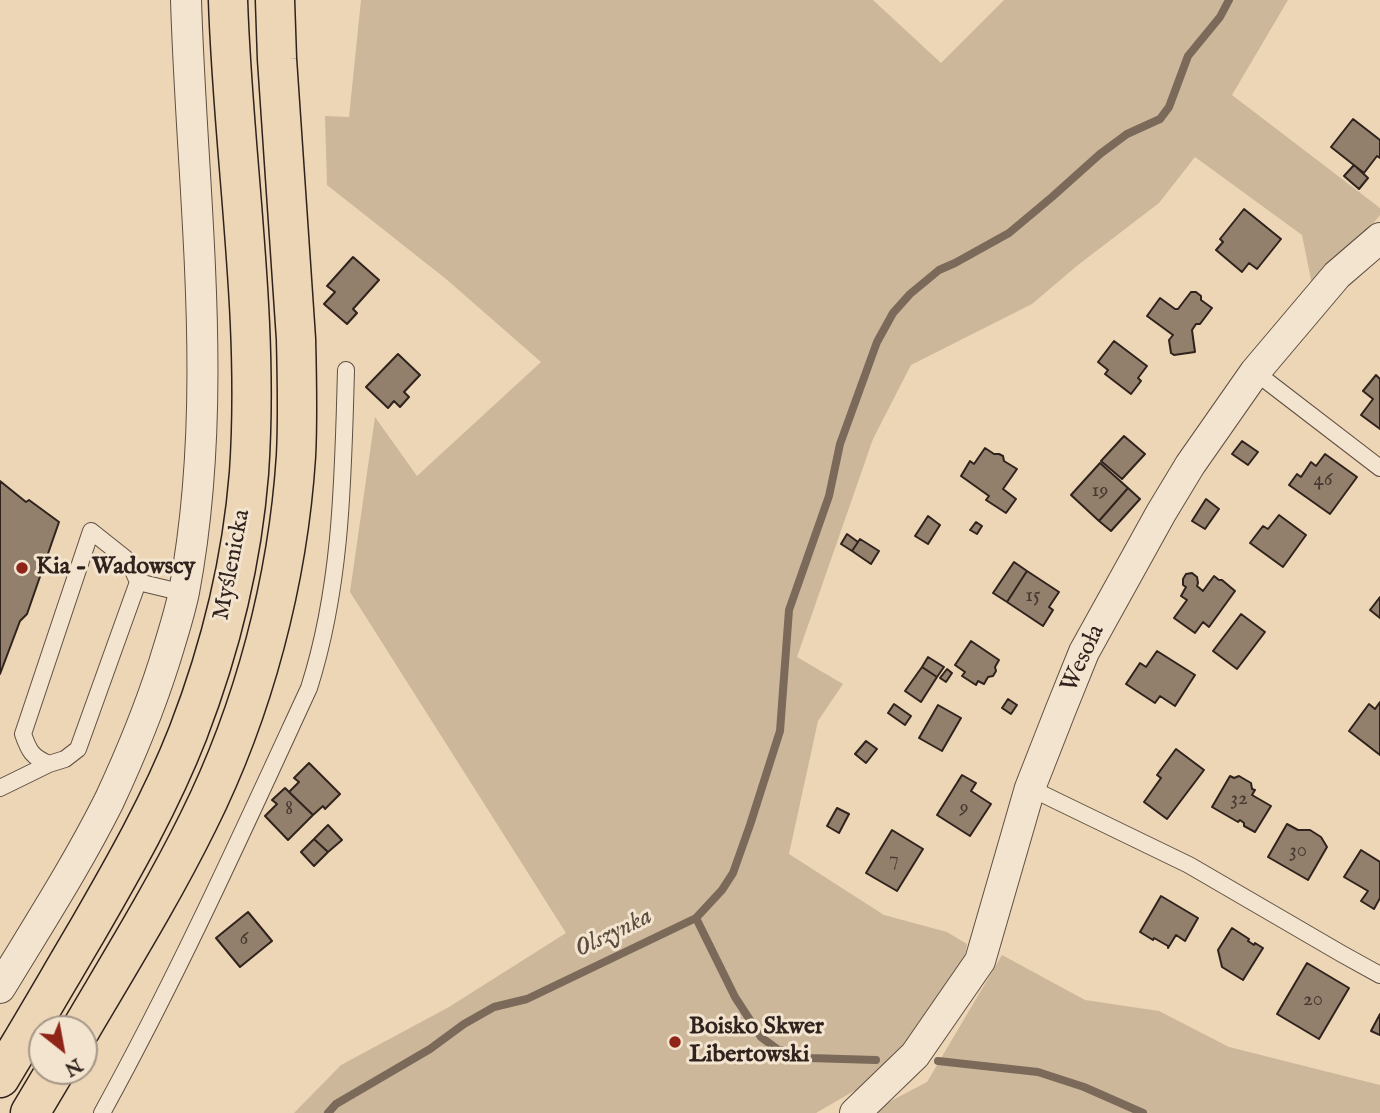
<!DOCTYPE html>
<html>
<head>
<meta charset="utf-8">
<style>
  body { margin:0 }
  #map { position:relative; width:1380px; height:1113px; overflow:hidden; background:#edd6b5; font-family:"IM FELL English",serif }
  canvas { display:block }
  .north { position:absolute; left:28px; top:1015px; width:70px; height:70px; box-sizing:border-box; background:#f3e4cf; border:2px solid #a59688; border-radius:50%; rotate:149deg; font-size:19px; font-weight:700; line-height:28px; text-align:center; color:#30221d }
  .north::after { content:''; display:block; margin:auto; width:24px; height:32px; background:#8f2418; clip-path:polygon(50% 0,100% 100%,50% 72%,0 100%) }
</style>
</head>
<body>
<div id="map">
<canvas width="1380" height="1113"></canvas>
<div class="north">N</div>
</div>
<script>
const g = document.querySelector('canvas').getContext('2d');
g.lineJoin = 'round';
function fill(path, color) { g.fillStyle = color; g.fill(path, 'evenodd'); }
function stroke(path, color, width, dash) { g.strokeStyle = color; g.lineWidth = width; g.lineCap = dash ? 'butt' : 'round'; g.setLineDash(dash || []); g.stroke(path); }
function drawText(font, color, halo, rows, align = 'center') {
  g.font = font + ' "IM FELL English",serif'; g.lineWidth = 6; g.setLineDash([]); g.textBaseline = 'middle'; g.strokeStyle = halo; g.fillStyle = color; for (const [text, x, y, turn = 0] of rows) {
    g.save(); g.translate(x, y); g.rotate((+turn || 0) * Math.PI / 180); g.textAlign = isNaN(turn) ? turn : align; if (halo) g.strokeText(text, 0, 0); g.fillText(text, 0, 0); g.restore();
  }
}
fill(new Path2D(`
  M361,0H873L941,63L1004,0H1288L1232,95L1380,208V215L1354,247L1313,290L1302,235L1195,157L1159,203L1078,265L1032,304L911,365L873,439L797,657L843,684L818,721L789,854L884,915L947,932L967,944L962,970L903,1054L880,1076L816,1113H294L341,1065L449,1007L566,933L350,592L375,417L417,476L541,362L446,279L327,185L325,116L349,117Z
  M1002,955L1085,1000L1159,1011L1229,1047L1380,1085V1113H868L927,1082Z`), '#cdb79b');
stroke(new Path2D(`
  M696,918L735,997L761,1037L777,1049L809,1058L876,1060
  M938,1061L1038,1072L1084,1087L1143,1113
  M328,1113L336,1104L430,1049L464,1024L494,1007L527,999L696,918L722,890L733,873L750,825L780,731L789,610L829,496L840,444L877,342L893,313L910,294L939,270L955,263L1009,233L1052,197L1100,154L1127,134L1160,119L1169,107L1188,56L1220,17L1229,0`), '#7b6959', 8);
const building = new Path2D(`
  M1353,119L1380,140V158L1377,156L1364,173L1331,147Z
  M1354,165L1368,178L1359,189L1344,176Z
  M1244,209L1281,239L1257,269L1249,263L1242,272L1216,250L1223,242L1220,239Z
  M353,257L379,280L353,309L357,313L347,324L324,304L335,292L327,286Z
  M1191,292H1196L1201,296V300L1212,308L1200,324H1196L1192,330L1195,352L1174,355L1171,353L1169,340L1173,335L1147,316L1160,298L1175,309H1178Z
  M1114,341L1147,366L1138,378L1141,381L1131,394L1105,374L1108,370L1098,362Z
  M398,354L420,375L404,392L409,397L400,407L394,401L388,408L366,387Z
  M1376,375L1380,379V429L1361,415L1373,399L1363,391Z
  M1124,436L1145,454L1122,479L1101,461Z
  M1242,441L1258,452L1248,465L1232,454Z
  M985,448L994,454H999L1003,456L1004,461L1017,469L1003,489L1016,499L1006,513L986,500L989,496L961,476L970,461L974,464Z
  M1325,454L1357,477L1330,514L1289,485L1297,474L1301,477L1311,462L1316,466Z
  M1100,463L1128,488L1099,521L1071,495Z
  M0,481L26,502L29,500L59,522L27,614L20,621L0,674Z
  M1128,488L1140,499L1111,531L1099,521Z
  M1206,499L1219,509L1205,529L1192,521Z
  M1279,515L1306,535L1283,567L1250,543L1263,526L1268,529Z
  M928,516L940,525L928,544L915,536Z
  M976,522L982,526L977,534L970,530Z
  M847,534L858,542L852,551L841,544Z
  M860,539L879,551L871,564L852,551Z
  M1014,562L1027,571L1007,602L993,593Z
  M1027,571L1059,592L1049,607L1053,610L1043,626L1007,602Z
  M1192,573L1197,577L1198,583L1197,586L1203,591L1214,576L1219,580H1222L1235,591L1209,627L1203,622L1195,633L1174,618L1187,600L1181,596L1186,587L1183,585V579L1186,574Z
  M1380,597V618L1370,610Z
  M1241,614L1265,632L1237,669L1213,651Z
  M971,641L999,660L995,667L996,671L993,676L988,677L984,684L978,681L976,685L962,676L965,672L955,665Z
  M1157,651L1195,675L1175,706L1160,696L1155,703L1126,684L1140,663L1146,667Z
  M928,657L944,667L937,677L922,667Z
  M922,667L937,677L921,702L905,691Z
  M947,669L952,673L946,682L940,678Z
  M1008,699L1017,705L1011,714L1002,708Z
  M1380,702V755L1349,731L1369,704L1375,709Z
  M894,704L911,716L905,725L888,713Z
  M938,705L961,718L942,751L919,738Z
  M866,741L877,749L866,763L855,754Z
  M1176,749L1204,770L1167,819L1144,802L1161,778L1157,775Z
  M309,763L340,794L325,809L323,806L313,815L289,792L299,782L294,778Z
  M962,775L976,783L971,791L991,804L970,836L937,815Z
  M1230,776L1234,778L1239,776L1251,783L1252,789L1255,790L1252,795L1271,806L1255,832L1244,826V823L1240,820L1238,822L1212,807Z
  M285,788L313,815L288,840L265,816L277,804L272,800Z
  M837,808L849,814L839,833L827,826Z
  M1287,824L1298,830H1310L1321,837L1327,847L1308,880L1268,857Z
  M328,825L342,840L328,852L314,839Z
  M892,830L923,849L897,891L866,873Z
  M314,839L328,852L314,866L301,852Z
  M1361,850L1380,862V898L1374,909L1361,901L1368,891L1344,877Z
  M1161,896L1198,918L1185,941L1176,935L1168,948V946L1154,938L1153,940L1140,932Z
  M248,912L272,941L240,967L216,938Z
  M1232,928L1249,939L1248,941L1254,945L1255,943L1263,948L1243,980L1222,967L1218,950Z
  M1307,963L1349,988L1319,1039L1277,1014Z
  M1380,1014V1035L1371,1031Z`);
fill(building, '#92806c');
stroke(building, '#30221d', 2);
const service = new Path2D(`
  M1255,372L1380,468
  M91,531L125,558L131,566L138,582L78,749L65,759L49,764C32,757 29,751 23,734Z
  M138,582L184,593
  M0,788L49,764
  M1030,788L1189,865L1342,954L1380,975
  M102,1113C178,975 243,831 309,688C342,585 343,477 346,370`);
const minor = new Path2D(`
  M0,988C37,927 77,865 109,801C130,756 149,710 164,663C171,640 179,616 184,592C221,396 192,197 186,0
  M855,1113L915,1055L980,961L1030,788L1061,709L1084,652L1161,513L1190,465L1255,372L1337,275L1380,238`);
const trunk = new Path2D(`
  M81,1029C121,961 163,893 198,822C254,710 288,580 296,456C298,417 297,378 296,339L277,59L275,0
  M0,1078C30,1029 58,980 87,931C124,867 161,802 188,733C220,650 242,561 249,473C260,315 233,157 228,0
  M30,1113L55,1071`);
stroke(service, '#5f4f43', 18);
stroke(minor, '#5f4f43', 32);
stroke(trunk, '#30221d', 41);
stroke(service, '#f3e4cf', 16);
stroke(minor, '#f3e4cf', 30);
stroke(trunk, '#edd6b5', 38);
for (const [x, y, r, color] of [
  [22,568,7,"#8f2418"],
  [675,1042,7,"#8f2418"]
]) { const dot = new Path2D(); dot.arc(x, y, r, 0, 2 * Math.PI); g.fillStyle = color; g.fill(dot); stroke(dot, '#f3e4cf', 2.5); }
drawText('21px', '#483a31', null, [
  ["46",1323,481],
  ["19",1100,492],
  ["15",1033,597],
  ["32",1239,800],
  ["9",964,809],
  ["8",289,810],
  ["30",1298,852],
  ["7",894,861],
  ["6",244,940],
  ["20",1313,1001]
]);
drawText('24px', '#30221d', '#f3e4cf', [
  ["Myślenicka",233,565,-79],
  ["Wesoła",1084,659,-65]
]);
drawText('bold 24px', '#30221d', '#f3e4cf', [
  ["Kia - Wadowscy",36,568],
  ["Boisko Skwer",689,1028],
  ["Libertowski",689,1056]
], 'left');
drawText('italic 26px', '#5c4c40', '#f3e4cf', [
  ["Olszynka",614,934,-26]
]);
</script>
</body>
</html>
